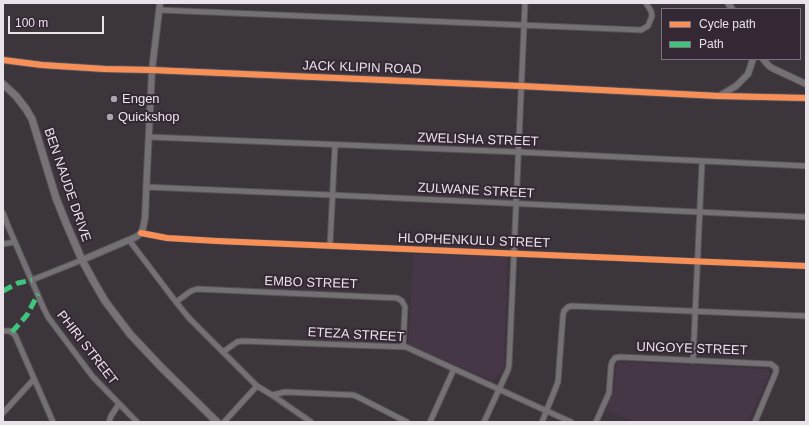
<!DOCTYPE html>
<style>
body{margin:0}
#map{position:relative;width:809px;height:425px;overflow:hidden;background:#3c353c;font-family:Helvetica,sans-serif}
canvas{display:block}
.frame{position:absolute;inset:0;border:4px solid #eae2ea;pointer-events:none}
.legend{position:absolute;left:661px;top:8px;width:140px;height:52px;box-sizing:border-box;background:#342835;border:1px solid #7d727d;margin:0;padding:5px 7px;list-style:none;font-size:12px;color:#eae2ea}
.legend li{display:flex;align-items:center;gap:8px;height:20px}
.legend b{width:20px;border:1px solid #7d727d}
.scale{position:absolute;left:8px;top:16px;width:96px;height:18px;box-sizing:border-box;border:2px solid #eae2ea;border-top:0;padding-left:5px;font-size:12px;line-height:14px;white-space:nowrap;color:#eae2ea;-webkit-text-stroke:3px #342835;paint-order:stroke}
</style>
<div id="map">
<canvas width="809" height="425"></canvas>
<div class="frame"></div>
<ul class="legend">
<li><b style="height:5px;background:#f78f57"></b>Cycle path</li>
<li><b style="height:5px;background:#40c37c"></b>Path</li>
</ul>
<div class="scale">100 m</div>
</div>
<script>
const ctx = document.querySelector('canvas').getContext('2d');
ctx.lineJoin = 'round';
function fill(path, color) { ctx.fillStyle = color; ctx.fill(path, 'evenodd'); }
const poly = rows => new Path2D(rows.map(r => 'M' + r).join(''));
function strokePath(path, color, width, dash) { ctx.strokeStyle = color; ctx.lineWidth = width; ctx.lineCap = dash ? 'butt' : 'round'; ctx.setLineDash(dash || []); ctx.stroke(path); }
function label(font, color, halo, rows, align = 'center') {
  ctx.font = font + ' Helvetica,sans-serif'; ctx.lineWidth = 4; ctx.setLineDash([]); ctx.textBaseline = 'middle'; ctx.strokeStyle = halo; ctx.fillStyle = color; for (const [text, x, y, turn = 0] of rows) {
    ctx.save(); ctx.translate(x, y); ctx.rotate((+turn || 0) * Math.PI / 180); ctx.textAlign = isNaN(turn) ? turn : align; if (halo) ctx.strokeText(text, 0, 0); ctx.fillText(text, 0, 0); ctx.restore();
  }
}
fill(poly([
 [414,254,507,257,504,368,493,381,408,344],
 [618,362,767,369,770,373,748,422,635,422,606,411,614,390,616,365]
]), '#463747');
const minor = poly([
 [159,10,641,30,648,26,652,16,651,11,646,3],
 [149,137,518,152,806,166],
 [146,187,332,195,806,217],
 [3,213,8,226,44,309,48,317,93,377,137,422],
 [141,233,167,238,217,241,806,266],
 [129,240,176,302,189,318,257,386,272,395,311,422],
 [3,244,15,242],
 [330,246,335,145],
 [32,280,82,260],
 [176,302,191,291,197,289,397,298,402,301,405,307,403,347],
 [3,331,10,331,15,335,53,422],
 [223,352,237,342,242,341,406,347,571,422],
 [693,361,702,162],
 [272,395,285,392,353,395,358,397,407,422],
 [3,413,34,379],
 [109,422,111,416,119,404],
 [224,422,257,386],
 [430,422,454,369],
 [484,422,508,370,509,366,525,3],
 [542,422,558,382,563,315,564,311,568,307,572,306,806,316],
 [596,422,609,393,611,366,612,362,615,358,620,357,771,364,776,368,776,372,755,422]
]);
const tertiary = poly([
 [728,3,732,9],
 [763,59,769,66,774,69,806,84],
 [3,60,42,65,105,69,152,70,521,86,719,96,806,98],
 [721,95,736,86,748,74,753,59],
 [82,260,136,237,141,233,143,228,145,218,147,172,152,70,160,3]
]);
const secondary = poly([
 [3,84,16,96,26,109,32,119,56,198,66,223,82,260,94,282,105,301,130,334,161,367,217,422]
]);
strokePath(minor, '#575257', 7);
strokePath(tertiary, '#575257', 8);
strokePath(secondary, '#575257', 9);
strokePath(minor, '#757073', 5);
strokePath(tertiary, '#757073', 6);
strokePath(secondary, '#787177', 7);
strokePath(poly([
 [3,291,18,283,32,280],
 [12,332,27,315,38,294]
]), '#40c37c', 5, [10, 5]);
strokePath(poly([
 [3,60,42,65,105,69,152,70,521,86,719,96,806,98],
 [141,233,167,238,217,241,806,266]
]), '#f78f57', 6);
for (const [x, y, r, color] of [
 [114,99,4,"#ada5ad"],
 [110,117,4,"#ada5ad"]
]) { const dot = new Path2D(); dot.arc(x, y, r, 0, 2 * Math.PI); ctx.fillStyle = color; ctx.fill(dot); strokePath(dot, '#342835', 1.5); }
label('13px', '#eae2ea', '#342835', [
 ["JACK KLIPIN ROAD",362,68,2],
 ["ZWELISHA STREET",478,140,2],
 ["BEN NAUDE DRIVE",67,185,71],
 ["ZULWANE STREET",476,191,3],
 ["HLOPHENKULU STREET",474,241,2],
 ["EMBO STREET",311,283,2],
 ["ETEZA STREET",356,335,3],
 ["PHIRI STREET",87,348,52],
 ["UNGOYE STREET",692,349,2]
]);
label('13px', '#eae2ea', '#342835', [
 ["Engen",122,99],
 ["Quickshop",118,117]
], 'left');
</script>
